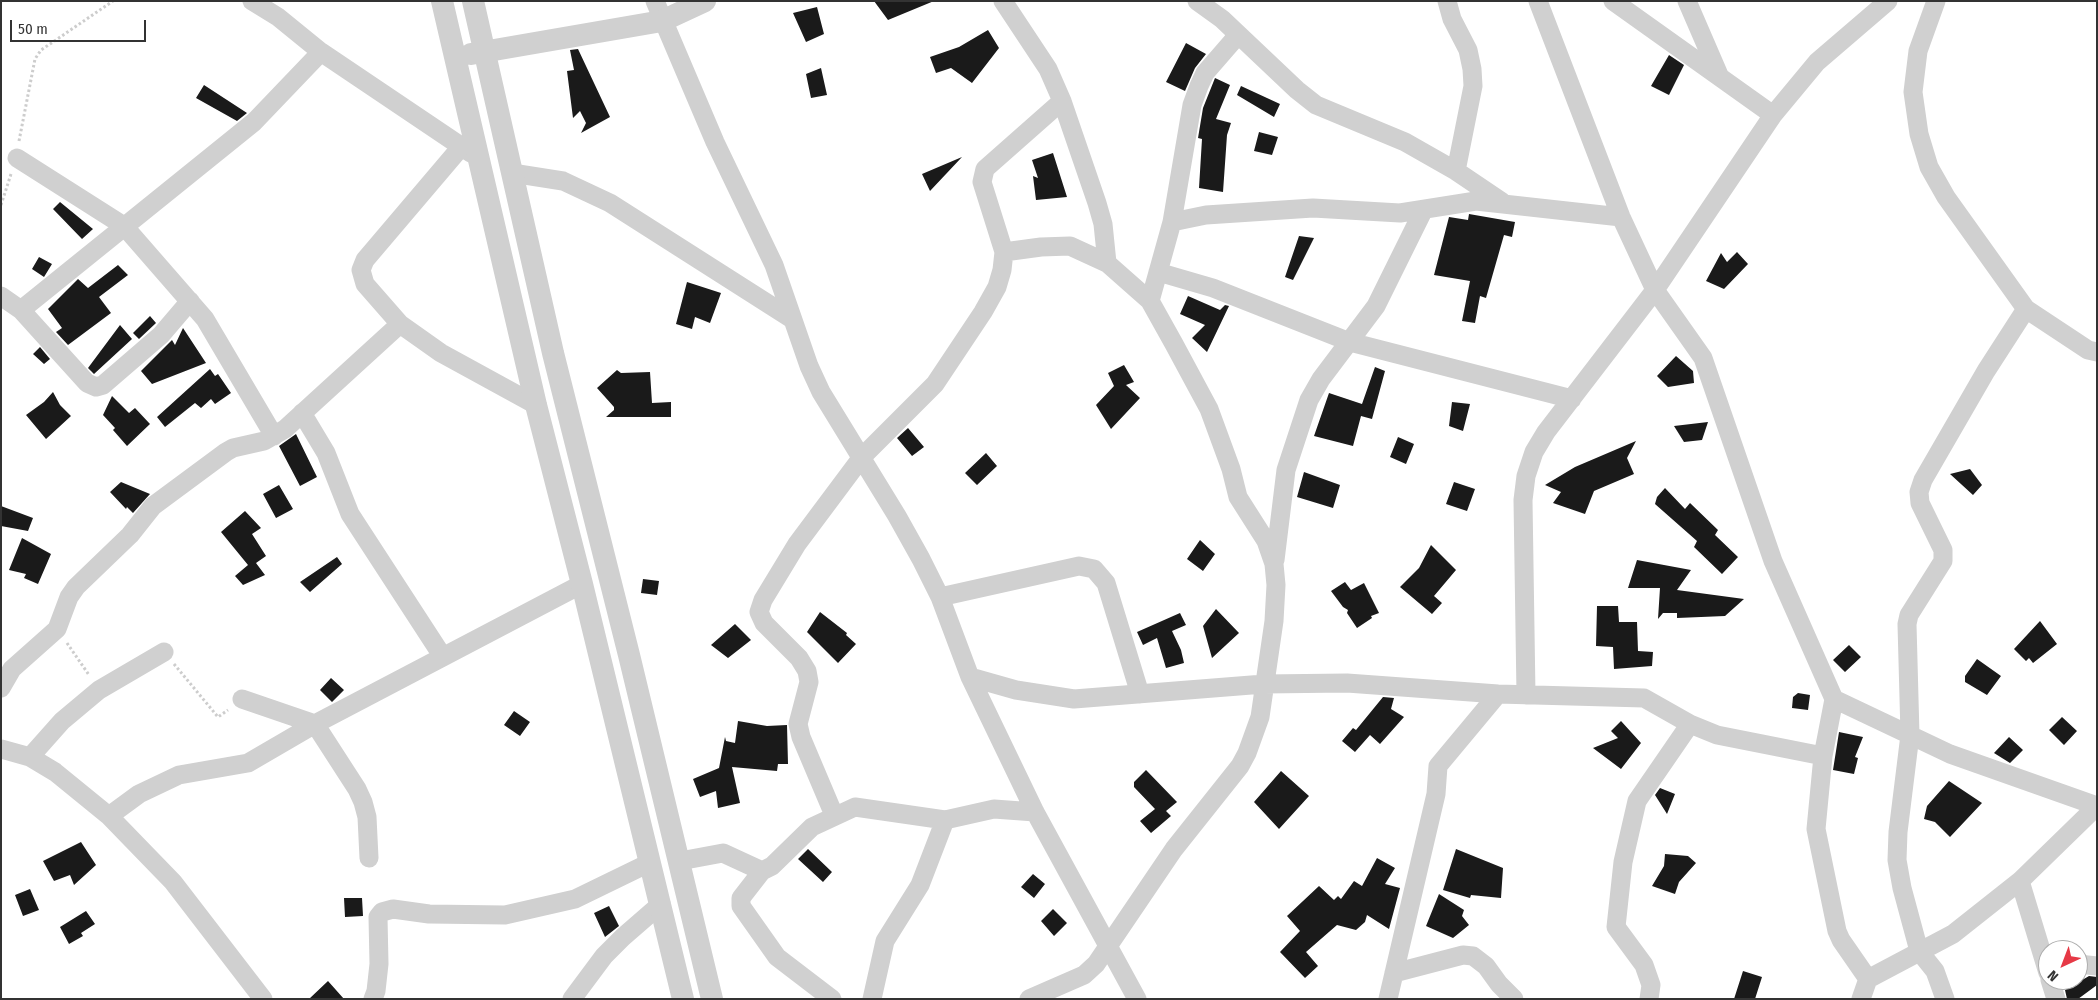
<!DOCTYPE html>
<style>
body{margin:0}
#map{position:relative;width:2098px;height:1000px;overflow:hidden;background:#fff;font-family:"Fira Sans Condensed",sans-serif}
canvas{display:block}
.frame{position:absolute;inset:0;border:2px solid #333;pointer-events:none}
.north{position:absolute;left:2038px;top:940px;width:50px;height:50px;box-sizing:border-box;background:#fff;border:1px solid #adadad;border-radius:50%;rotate:223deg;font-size:14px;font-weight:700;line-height:20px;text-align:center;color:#333}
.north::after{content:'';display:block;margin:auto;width:18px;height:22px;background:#e63946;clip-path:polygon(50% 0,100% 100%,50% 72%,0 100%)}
.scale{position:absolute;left:10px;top:20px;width:136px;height:22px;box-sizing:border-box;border:2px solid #333;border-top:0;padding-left:6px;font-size:15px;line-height:18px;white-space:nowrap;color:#333;-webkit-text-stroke:4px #fff;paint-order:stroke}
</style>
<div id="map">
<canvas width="2098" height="1000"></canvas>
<div class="frame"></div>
<div class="north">N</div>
<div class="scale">50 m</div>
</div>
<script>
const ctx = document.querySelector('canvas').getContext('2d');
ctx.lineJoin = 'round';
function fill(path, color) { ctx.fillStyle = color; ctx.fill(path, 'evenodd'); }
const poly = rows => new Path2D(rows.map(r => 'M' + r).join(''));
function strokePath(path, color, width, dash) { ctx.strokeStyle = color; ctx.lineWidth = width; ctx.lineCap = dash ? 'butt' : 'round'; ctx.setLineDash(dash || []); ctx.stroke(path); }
fill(poly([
 [874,1,934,1,888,20],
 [817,7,824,34,806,42,793,13],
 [988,30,999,48,972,83,951,68,936,73,930,57,959,47],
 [1186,43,1206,54,1195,68,1185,91,1166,82],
 [578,49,610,117,581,133,586,123,580,111,573,118,567,71,574,70,570,50],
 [1669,55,1684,65,1669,95,1651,86],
 [821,68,827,95,811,98,806,74],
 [1215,78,1230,85,1216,119,1231,123,1227,135,1223,192,1199,188,1202,139,1198,138,1203,108],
 [204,85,247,113,237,121,196,98],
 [1241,86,1280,104,1274,117,1237,95],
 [1259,132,1278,137,1272,155,1254,151],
 [1053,153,1067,197,1036,200,1033,176,1038,178,1032,160],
 [962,157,930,191,922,174],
 [60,202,93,229,82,239,53,209],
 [1469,214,1515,222,1512,237,1504,235,1486,298,1480,296,1475,323,1462,321,1470,281,1434,275,1449,217,1468,220],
 [1299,236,1314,238,1293,280,1285,277],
 [1737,252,1748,264,1724,289,1706,281,1721,253,1727,262],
 [39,257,52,264,44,277,32,269],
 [118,265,128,275,99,297,111,313,68,345,56,332,62,328,48,309,78,279,88,288],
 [687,282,721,293,710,323,695,317,692,329,676,324],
 [1188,296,1220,310,1225,305,1229,306,1207,352,1192,338,1205,325,1180,314],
 [150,316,156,323,139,339,133,333],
 [120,325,132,339,94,374,88,368],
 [183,328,206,363,152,384,141,371,172,340,175,345],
 [40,347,50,359,44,364,33,354],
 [1676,356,1693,371,1694,383,1668,387,1657,376],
 [1124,365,1134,382,1126,385,1140,398,1111,429,1096,405,1114,386,1108,373],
 [1375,367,1385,371,1372,419,1361,416,1353,446,1314,436,1329,393,1362,404],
 [210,369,215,376,218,374,231,393,215,404,211,399,201,408,195,403,165,427,157,417],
 [617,370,621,373,650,372,652,403,671,402,671,417,606,417,614,410,614,407,597,388],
 [53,392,60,405,71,416,46,439,26,415,44,402],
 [112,396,129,413,135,408,150,424,127,446,113,430,115,428,103,415],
 [1452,402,1470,404,1463,431,1449,426],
 [1708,422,1702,440,1684,442,1674,426],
 [908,428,924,447,912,456,897,438],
 [296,434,317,477,300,486,279,446],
 [1398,437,1414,444,1406,464,1390,457],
 [1636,441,1627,458,1634,474,1594,491,1585,514,1553,503,1561,492,1545,485,1575,467],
 [986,453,997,466,977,485,965,473],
 [1970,469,1982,485,1973,495,1950,474],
 [1304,472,1340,485,1333,508,1297,497],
 [121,482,150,494,133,513,127,507,126,509,110,492],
 [1454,482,1475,489,1467,511,1446,504],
 [279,485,293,509,276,518,263,494],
 [1665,488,1685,509,1690,503,1718,530,1715,535,1738,557,1722,574,1694,547,1697,541,1655,504,1657,497],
 [1,506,33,518,28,531,1,526],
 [245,511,261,528,252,534,266,556,256,563,265,575,243,585,235,576,248,565,221,532],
 [22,538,51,554,38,584,24,578,26,574,9,570],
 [1200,540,1215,554,1203,571,1187,559],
 [1431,545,1456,570,1434,596,1442,603,1432,614,1400,587,1419,568],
 [337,557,342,564,310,592,300,582],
 [1637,560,1691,570,1677,590,1744,599,1725,616,1677,618,1677,613,1663,613,1658,619,1660,588,1628,588],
 [643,579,659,581,657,595,641,593],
 [1345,582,1351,590,1364,583,1379,613,1371,616,1372,618,1357,628,1347,613,1348,610,1343,607,1331,591],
 [1597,606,1618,606,1619,622,1637,622,1638,651,1653,652,1652,666,1614,669,1613,647,1596,646],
 [1216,609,1239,633,1212,658,1203,626],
 [820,612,847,633,846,635,856,644,838,663,807,632],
 [1180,613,1186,625,1172,631,1181,650,1184,663,1166,668,1157,638,1143,645,1137,632],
 [2040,621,2057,644,2033,663,2029,658,2026,661,2014,649],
 [735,624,751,640,728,658,711,645],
 [1849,645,1861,657,1845,672,1833,660],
 [1977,659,2001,676,1987,695,1965,682,1965,676],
 [331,678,344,690,332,702,320,690],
 [1798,693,1810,695,1808,710,1792,708,1793,697],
 [1383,697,1394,698,1391,709,1404,717,1380,744,1370,735,1355,752,1342,741,1353,728,1356,730],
 [514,711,530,722,520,736,504,725],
 [2062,717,2077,731,2064,745,2049,730],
 [738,721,767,726,787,725,788,764,778,764,777,771,732,767,740,803,718,808,716,791,700,797,693,779,719,768,725,737,726,741,735,743],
 [1621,721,1641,743,1621,769,1593,748,1618,738,1611,731],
 [1839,732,1863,737,1855,757,1858,758,1854,774,1833,770],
 [2009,737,2023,750,2010,763,1994,753],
 [1146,770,1177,802,1166,811,1171,816,1151,833,1140,821,1155,809,1134,787,1134,782],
 [1281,771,1309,796,1279,829,1254,802],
 [1949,781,1982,803,1950,837,1935,822,1924,819,1927,806],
 [1660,788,1675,794,1667,814,1655,795],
 [81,842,96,865,74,885,70,875,54,881,43,861],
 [808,849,832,872,823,882,798,859],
 [1456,849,1503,868,1501,898,1471,895,1470,898,1443,890],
 [1665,854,1688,856,1696,863,1679,882,1675,894,1652,886,1664,866],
 [1377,858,1395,868,1385,884,1400,888,1389,929,1367,915,1365,922,1356,930,1337,925,1306,952,1318,966,1305,978,1280,952,1300,931,1287,916,1319,886,1334,900,1338,896,1341,899,1354,881,1362,886],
 [1033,874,1045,884,1034,898,1021,887],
 [30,889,39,910,23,916,15,895],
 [1439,894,1464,910,1462,916,1469,925,1453,938,1426,926],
 [344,898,362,898,363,916,345,917],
 [609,906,619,926,605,937,594,913],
 [1053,909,1067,923,1054,936,1041,921],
 [86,911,95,924,81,933,83,936,69,944,60,927],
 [1743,971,1762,977,1755,999,1734,999],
 [2089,976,2097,977,2097,985,2078,999,2067,999,2065,990],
 [328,981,344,999,309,999]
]), '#1a1a1a');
strokePath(poly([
 [19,141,35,59,41,50,50,44,113,1],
 [1,205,11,174],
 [67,643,89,675],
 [174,664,218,717,228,710]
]), '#cdcdcd', 3, [2.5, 2.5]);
strokePath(poly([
 [252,1,278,17,321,52,471,153],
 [655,1,715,142,774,265,809,366,821,392,897,516,921,559,940,597,970,677,1035,812,1137,999],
 [1003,1,1048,69,1062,101,1097,203,1103,224,1107,263,1150,301,1174,344,1209,409,1231,469,1238,497,1266,541,1274,564,1276,585,1274,621,1260,717,1247,753,1240,766,1174,849,1096,964,1084,975,1029,999],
 [1197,1,1222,19,1297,90,1316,105,1405,142,1456,171,1502,202],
 [1447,1,1452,19,1468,50,1472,69,1473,86,1456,171],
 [1538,1,1621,217,1655,290,1703,358,1773,561,1834,699,1950,754,2097,806],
 [1613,1,1773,115,1817,62,1888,1],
 [1687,1,1719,75],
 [1936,1,1918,51,1913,92,1919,134,1929,167,1946,197,2026,309,2088,350,2097,352],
 [461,147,365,260,361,270,365,284,400,324,441,353,536,405],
 [17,158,124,226,205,319,274,436],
 [512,173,563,181,610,203,792,319],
 [1172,222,1192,105,1199,86,1205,73,1238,35],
 [1004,252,1041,247,1070,246,1107,263],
 [1158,272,1213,288,1350,342,1572,399],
 [1,296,21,310,87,383,96,387,103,385,161,335,190,301],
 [1150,301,1172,222,1206,215,1313,208,1400,213,1476,201,1621,217],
 [21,310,254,122,321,52],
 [302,413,326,453,350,514,443,657],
 [1275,560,1286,470,1309,400,1321,379,1376,306,1424,209],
 [940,597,1079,566,1094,569,1106,583,1140,694],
 [970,677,1016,690,1074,699,1264,684,1347,683,1498,694,1644,698,1690,724,1717,735,1823,756],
 [1,688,12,669,57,629,69,597,76,587,130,535,153,506,226,452,233,448,264,441,285,429,400,324],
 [1526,695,1523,500,1526,476,1534,452,1546,432,1655,290,1773,115],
 [242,699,315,724,357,789,363,802,367,817,369,858],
 [1834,699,1823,756,1816,829,1837,931,1841,940,1868,979],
 [1,749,30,757,55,772,109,816,173,882,263,999],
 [30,757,62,721,99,690,164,652],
 [834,815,801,737,798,724,809,682,807,671,799,658,764,623,759,612,763,600,797,544,862,457,935,384,983,312,997,287,1002,270,1004,252,982,182,985,169,1062,101],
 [109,816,139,794,179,775,248,763,315,724,582,584],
 [680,861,723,853,762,871,772,866,812,827,855,807,945,820,994,809,1035,812],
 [762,871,741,898,741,906,777,957,832,999],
 [2020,881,2048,973],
 [2078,964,2097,966],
 [1394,973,1463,955,1473,956,1486,966,1499,984,1514,999],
 [2050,980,2056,999],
 [373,999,376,991,379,964,378,917,382,912,393,909,429,914,505,915,575,899,649,863],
 [572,999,604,956,623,937,661,904],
 [872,999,885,941,920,885,945,820],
 [1388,999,1436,794,1438,766,1498,694],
 [1649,999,1651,985,1644,965,1616,927,1623,862,1637,801,1690,724],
 [1861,999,1868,979,1953,934,2020,881,2097,806],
 [1945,999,1935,971,1919,951,1902,888,1897,860,1898,832,1910,735,1907,624,1909,615,1943,561,1943,550,1920,503,1919,492,1923,480,1986,371,2026,309]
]), '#d0d0d0', 19);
strokePath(poly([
 [442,1,536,405,582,584,683,999],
 [473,1,553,353,629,655,712,999],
 [471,54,662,21,705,1]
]), '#d0d0d0', 22);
</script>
